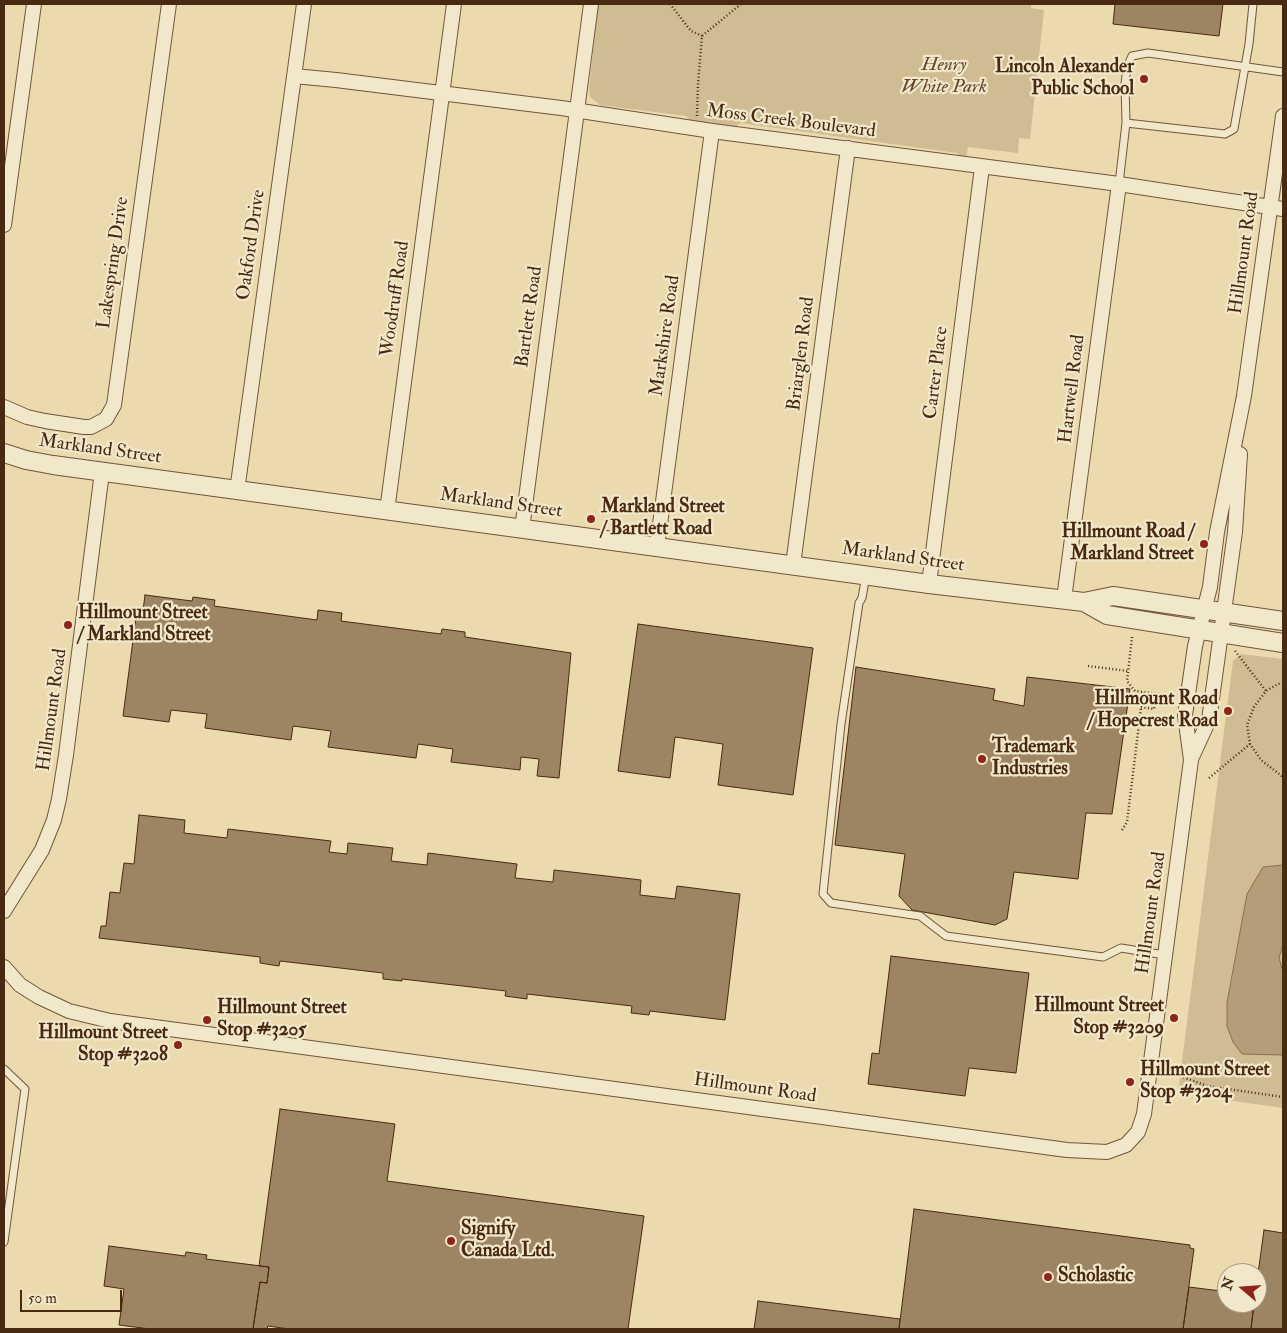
<!DOCTYPE html>
<style>
body{margin:0}
#map{position:relative;width:1287px;height:1333px;overflow:hidden;background:#eadaad;font-family:"IM FELL Double Pica",serif}
canvas{display:block}
.frame{position:absolute;inset:0;border:5px solid #4a2913;pointer-events:none}
.north{position:absolute;left:1217px;top:1263px;width:50px;height:50px;box-sizing:border-box;background:#f1e7ca;border:1px solid #ae9b81;border-radius:50%;rotate:288deg;font-size:14px;font-weight:700;line-height:20px;text-align:center;color:#4a2913}
.north::after{content:'';display:block;margin:auto;width:18px;height:22px;background:#8f2418;clip-path:polygon(50% 0,100% 100%,50% 72%,0 100%)}
.scale{position:absolute;left:20px;top:1290px;width:102px;height:22px;box-sizing:border-box;border:2px solid #4a2913;border-top:0;padding-left:6px;font-size:15px;line-height:18px;white-space:nowrap;color:#4a2913;-webkit-text-stroke:4px #f1e7ca;paint-order:stroke}
</style>
<div id="map">
<canvas width="1287" height="1333"></canvas>
<div class="frame"></div>
<div class="north">N</div>
<div class="scale">50 m</div>
</div>
<script>
const ctx = document.querySelector('canvas').getContext('2d');
ctx.lineJoin = 'round';
function fill(path, color) { ctx.fillStyle = color; ctx.fill(path, 'evenodd'); }
const poly = rows => new Path2D(rows.map(r => 'M' + r).join(''));
function strokePath(path, color, width, dash) { ctx.strokeStyle = color; ctx.lineWidth = width; ctx.lineCap = dash ? 'butt' : 'round'; ctx.setLineDash(dash || []); ctx.stroke(path); }
function label(font, color, halo, rows, align = 'center') {
  ctx.font = font + ' "IM FELL Double Pica",serif'; ctx.lineWidth = 4.5; ctx.setLineDash([]); ctx.textBaseline = 'middle'; ctx.strokeStyle = halo; ctx.fillStyle = color; for (const [text, x, y, turn = 0] of rows) {
    ctx.save(); ctx.translate(x, y); ctx.rotate((+turn || 0) * Math.PI / 180); ctx.textAlign = isNaN(turn) ? turn : align; if (halo) ctx.strokeText(text, 0, 0); ctx.fillText(text, 0, 0); ctx.restore();
  }
}
fill(poly([
 [598,4,1031,4,1031,8,1044,10,1030,139,1019,138,1018,153,968,147,966,159,963,159,957,153,740,123,734,128,692,122,686,116,600,105,590,97,589,89],
 [1241,654,1283,659,1283,1108,1178,1093,1233,661]
]), '#cfbc93');
const water = poly([
 [1283,865,1283,944,1279,958,1283,972,1283,1055,1242,1054,1233,1042,1227,1026,1227,1003,1247,894,1263,867,1283,865]
]);
fill(water, '#b49e79');
strokePath(water, '#8a6f50', 1);
const building = poly([
 [1115,4,1223,4,1219,36,1113,24,1115,4],
 [145,595,192,601,193,597,215,600,214,606,317,620,318,610,342,613,341,621,441,634,442,629,465,632,465,637,571,653,559,778,537,776,539,759,521,757,520,770,451,762,453,749,418,744,416,758,328,747,331,731,293,726,291,740,205,728,207,714,171,710,169,722,123,716,137,610,143,611,145,595],
 [638,624,813,648,793,795,718,785,723,744,675,737,670,778,618,771,638,624],
 [856,667,995,689,993,700,1024,706,1027,677,1130,689,1112,814,1086,813,1078,879,1014,872,1007,919,995,925,912,910,899,896,905,854,835,845,856,667],
 [139,815,185,820,184,833,227,838,228,829,331,841,329,852,347,854,348,843,393,848,391,861,427,865,428,853,517,864,515,878,553,882,554,870,641,880,640,895,675,899,677,886,740,894,725,1020,650,1011,649,1015,631,1013,632,1006,527,994,527,999,505,996,506,991,402,979,402,981,383,979,383,973,280,961,279,966,260,963,260,957,99,938,101,926,106,926,110,892,120,893,124,863,134,864,139,815],
 [891,956,1029,973,1016,1073,969,1068,965,1096,868,1084,872,1053,879,1054,891,956],
 [280,1109,395,1124,387,1181,644,1216,628,1329,289,1329,268,1326,267,1329,253,1329,260,1282,267,1283,269,1267,259,1266,280,1109],
 [914,1209,1190,1245,1190,1248,1194,1249,1183,1329,899,1329,914,1209],
 [1264,1230,1283,1233,1283,1329,1251,1329,1254,1303,1257,1303,1257,1281,1264,1230],
 [109,1246,185,1256,186,1252,207,1255,206,1259,269,1267,267,1283,260,1282,253,1329,150,1329,119,1325,124,1289,104,1286,109,1246],
 [1222,1283,1227,1284,1227,1303,1254,1303,1251,1329,1183,1329,1189,1287,1221,1291,1222,1283],
 [758,1301,900,1319,899,1329,754,1329,758,1301]
]);
fill(building, '#9d8563');
strokePath(building, '#4a2913', 1);
const service = poly([
 [1126,123,1225,134,1234,129,1249,44,1253,4],
 [1119,184,1126,123,1125,84,1127,67,1132,56,1148,53,1283,72],
 [866,575,862,598,859,603,841,724,823,894,831,903,920,916,946,936,1103,957,1121,948,1165,955],
 [4,1069,25,1089,4,1242]
]);
const minor = poly([
 [294,76,336,80,561,108,712,131,1119,184,1283,209],
 [4,225,34,4],
 [4,407,27,417,45,421,84,427,91,427,106,419,114,405,169,4],
 [237,491,304,4],
 [387,511,454,4],
 [522,529,591,4],
 [657,547,712,131],
 [793,565,848,148],
 [929,584,982,167],
 [1064,599,1119,184],
 [1191,759,1209,720,1235,532,1240,454],
 [4,911,42,850,54,820,59,799,66,755,102,472],
 [4,967,20,985,39,997,69,1011,110,1021,1067,1150,1107,1152,1126,1145,1138,1132,1144,1114,1191,760,1185,715,1195,646,1210,587,1217,532,1244,396,1283,116]
]);
const tertiary = poly([
 [4,453,26,460,53,465,929,584,1084,602,1113,596,1283,621],
 [1084,602,1107,615,1283,643]
]);
strokePath(service, '#72553a', 9);
strokePath(minor, '#72553a', 16);
strokePath(tertiary, '#72553a', 20);
strokePath(poly([
 [670,4,691,31,702,36],
 [697,116,698,84,702,36,741,4],
 [1132,637,1127,681,1135,691,1175,696],
 [1235,651,1266,691],
 [1088,666,1128,671],
 [1283,683,1278,684,1266,691,1254,707,1247,725,1250,744,1261,760,1283,777],
 [1141,707,1154,709,1157,694],
 [1209,778,1250,744],
 [1122,830,1127,822,1143,692],
 [1167,1071,1207,1086,1283,1097]
]), '#4a2913', 2.5, [1, 2.5]);
strokePath(service, '#f1e7ca', 7);
strokePath(minor, '#f1e7ca', 14);
strokePath(tertiary, '#f1e7ca', 18);
for (const [x, y, r, color] of [
 [1144,79,5,"#8f2418"],
 [591,519,5,"#8f2418"],
 [1204,544,5,"#8f2418"],
 [68,625,5,"#8f2418"],
 [1228,711,5,"#8f2418"],
 [982,759,5,"#8f2418"],
 [1174,1018,5,"#8f2418"],
 [207,1020,5,"#8f2418"],
 [178,1045,5,"#8f2418"],
 [1130,1082,5,"#8f2418"],
 [451,1241,5,"#8f2418"],
 [1048,1277,5,"#8f2418"]
]) { const dot = new Path2D(); dot.arc(x, y, r, 0, 2 * Math.PI); ctx.fillStyle = color; ctx.fill(dot); strokePath(dot, '#f1e7ca', 2); }
label('italic 19px', '#65462d', '#f1e7ca', [
 ["Henry",944,66],
 ["White Park",944,88]
]);
label('bold 19px', '#4a2913', '#f1e7ca', [
 ["Lincoln Alexander",1134,68,"right"],
 ["Public School",1134,90,"right"],
 ["Markland Street",601,508],
 ["/ Bartlett Road",601,530],
 ["Hillmount Road /",1194,533,"right"],
 ["Markland Street",1194,555,"right"],
 ["Hillmount Street",78,614],
 ["/ Markland Street",78,636],
 ["Hillmount Road",1218,700,"right"],
 ["/ Hopecrest Road",1218,722,"right"],
 ["Trademark",992,748],
 ["Industries",992,770],
 ["Hillmount Street",1164,1007,"right"],
 ["Stop #3209",1164,1029,"right"],
 ["Hillmount Street",217,1009],
 ["Stop #3205",217,1031],
 ["Hillmount Street",168,1034,"right"],
 ["Stop #3208",168,1056,"right"],
 ["Hillmount Street",1140,1071],
 ["Stop #3204",1140,1093],
 ["Signify",461,1230],
 ["Canada Ltd.",461,1252],
 ["Scholastic",1058,1277]
], 'left');
label('19px', '#4a2913', '#f1e7ca', [
 ["Moss Creek Boulevard",791,122,7],
 ["Oakford Drive",252,245,-82],
 ["Hillmount Road",1245,253,-82],
 ["Lakespring Drive",114,263,-82],
 ["Woodruff Road",396,299,-82],
 ["Bartlett Road",530,317,-82],
 ["Markshire Road",666,336,-82],
 ["Briarglen Road",802,354,-83],
 ["Carter Place",937,373,-83],
 ["Hartwell Road",1073,389,-83],
 ["Markland Street",100,450,8],
 ["Markland Street",501,504,8],
 ["Markland Street",903,558,8],
 ["Hillmount Road",53,710,-82],
 ["Hillmount Road",1152,913,-82],
 ["Hillmount Road",755,1089,8]
]);
</script>
